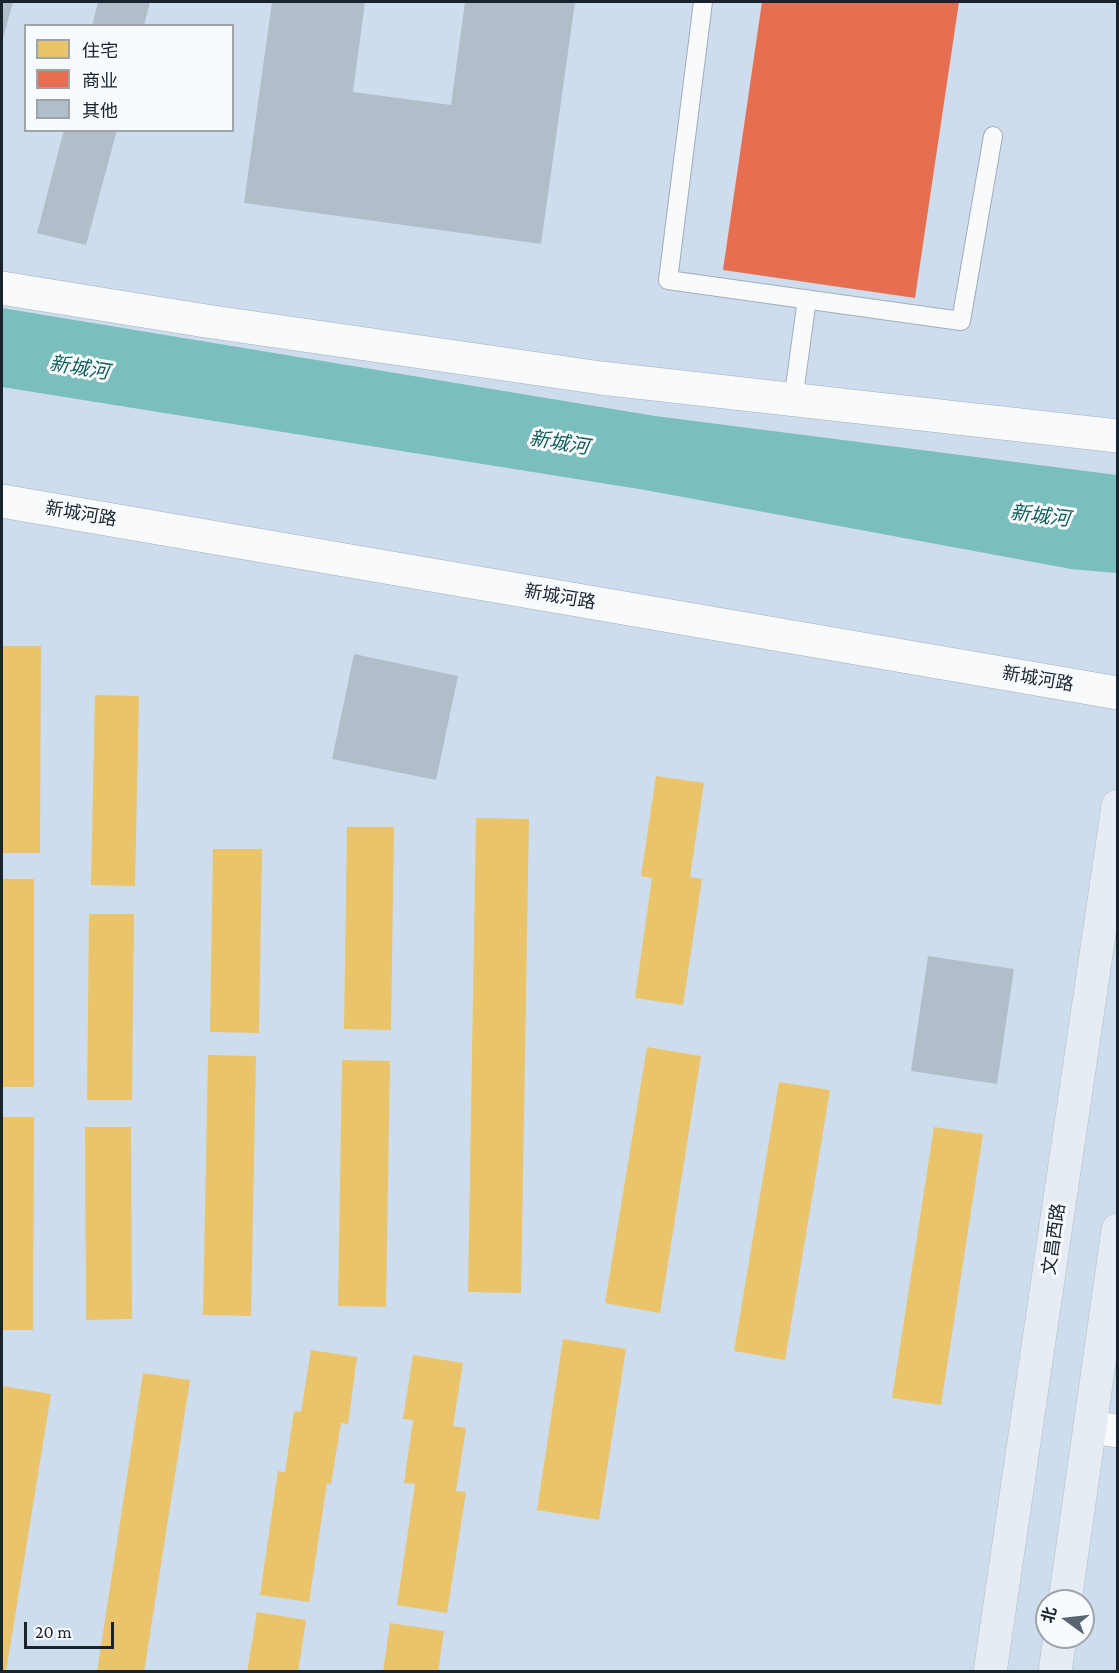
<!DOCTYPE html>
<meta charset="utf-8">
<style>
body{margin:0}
#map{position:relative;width:1119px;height:1673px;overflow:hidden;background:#cedded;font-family:"Crimson Pro","Noto Sans SC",serif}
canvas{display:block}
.frame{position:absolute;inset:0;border:3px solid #18232d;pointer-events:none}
.legend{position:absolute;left:24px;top:24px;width:210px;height:108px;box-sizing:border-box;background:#f8fbfe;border:2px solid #9ea5aa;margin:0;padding:8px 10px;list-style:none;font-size:18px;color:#18232d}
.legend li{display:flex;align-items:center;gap:12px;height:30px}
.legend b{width:30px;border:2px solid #9ea5aa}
.north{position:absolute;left:1035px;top:1589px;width:60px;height:60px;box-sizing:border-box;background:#f8fbfe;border:2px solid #9ea5aa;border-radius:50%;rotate:285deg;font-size:16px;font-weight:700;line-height:24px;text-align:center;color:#18232d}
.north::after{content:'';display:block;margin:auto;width:21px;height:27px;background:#586470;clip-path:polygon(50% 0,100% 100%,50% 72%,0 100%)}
.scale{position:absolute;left:24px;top:1622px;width:90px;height:27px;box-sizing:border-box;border:3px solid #18232d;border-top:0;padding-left:8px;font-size:18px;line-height:21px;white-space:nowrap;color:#18232d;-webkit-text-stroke:4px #f8fbfe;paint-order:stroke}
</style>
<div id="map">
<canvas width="1119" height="1673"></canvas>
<div class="frame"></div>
<ul class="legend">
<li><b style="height:16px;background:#e9c46a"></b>住宅</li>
<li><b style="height:16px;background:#e76f51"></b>商业</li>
<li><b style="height:16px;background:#b1bdc9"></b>其他</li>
</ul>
<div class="north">北</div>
<div class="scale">20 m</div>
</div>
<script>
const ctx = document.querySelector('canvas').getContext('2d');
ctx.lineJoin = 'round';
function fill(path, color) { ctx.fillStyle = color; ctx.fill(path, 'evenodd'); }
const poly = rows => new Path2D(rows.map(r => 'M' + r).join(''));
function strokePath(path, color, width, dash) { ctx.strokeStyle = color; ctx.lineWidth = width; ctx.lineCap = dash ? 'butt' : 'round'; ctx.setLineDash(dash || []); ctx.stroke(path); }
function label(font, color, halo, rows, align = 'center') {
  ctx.font = font + ' "Crimson Pro","Noto Sans SC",serif'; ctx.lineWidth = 6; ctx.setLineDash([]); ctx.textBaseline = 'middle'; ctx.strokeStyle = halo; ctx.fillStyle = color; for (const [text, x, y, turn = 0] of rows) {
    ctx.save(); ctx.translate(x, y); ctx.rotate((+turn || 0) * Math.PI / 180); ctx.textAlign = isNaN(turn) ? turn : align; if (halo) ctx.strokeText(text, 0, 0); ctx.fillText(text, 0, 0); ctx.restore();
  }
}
fill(poly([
 [2,308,655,416,1117,475,1117,573,1071,569,645,490,2,387]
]), '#7abebd');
fill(poly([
 [2,646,41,646,40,853,2,853],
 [95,695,139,696,135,886,91,885],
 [656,776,704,783,690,877,702,879,683,1005,635,998,652,878,641,876],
 [476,818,529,819,521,1293,468,1292],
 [347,827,394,827,391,1030,344,1029],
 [213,849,262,849,259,1033,210,1032],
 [2,879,34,879,34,1087,2,1087],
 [89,914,134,914,132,1100,87,1100],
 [647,1047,701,1056,660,1313,605,1303],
 [208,1055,256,1056,251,1316,203,1315],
 [342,1060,390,1061,386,1307,338,1306],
 [779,1082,830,1090,785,1360,734,1351],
 [2,1117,34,1117,33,1330,2,1330],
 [85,1127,131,1127,132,1319,86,1320],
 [934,1127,983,1134,941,1405,892,1398],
 [563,1339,626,1349,599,1520,537,1510],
 [311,1350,357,1357,348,1424,341,1423,331,1484,327,1483,309,1602,260,1595,278,1471,285,1472,294,1411,301,1412],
 [413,1355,463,1363,453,1426,466,1428,456,1491,466,1492,447,1613,397,1605,415,1484,404,1483,413,1420,403,1419],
 [143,1373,190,1380,144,1672,97,1672],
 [2,1386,51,1394,6,1672,2,1672],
 [257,1612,306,1620,298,1672,247,1672],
 [390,1623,444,1631,438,1672,383,1672]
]), '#e9c46a');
fill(poly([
 [762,2,959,2,915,298,723,270]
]), '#e76f51');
fill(poly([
 [2,2,13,2,2,42],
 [98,2,150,2,144,26,92,26],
 [272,2,365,2,353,92,451,105,465,2,575,2,541,244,244,203],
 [64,130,117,130,86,245,37,233],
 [354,654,458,676,436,780,332,759],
 [928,956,1014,969,997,1084,911,1071]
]), '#b1bdc9');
const service = poly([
 [703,2,668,280,961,321,993,136],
 [793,401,807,299]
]);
const minor = poly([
 [2,288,206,321,601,378,1118,436],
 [1090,1427,1118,1431]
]);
const tertiary = poly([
 [2,501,1118,693]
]);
const primary = poly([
 [1065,1601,1118,1230],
 [990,1672,1118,806],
 [1055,1672,1060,1637]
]);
strokePath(service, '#a1adb9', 20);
strokePath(minor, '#a1adb9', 34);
strokePath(tertiary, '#a1adb9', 34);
strokePath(primary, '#b3bbc2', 34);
strokePath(service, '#f8fafc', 18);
strokePath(minor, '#f8fafc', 33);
strokePath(tertiary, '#f8fafc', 33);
strokePath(primary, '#e5ecf3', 33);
label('18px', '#18232d', '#f8fbfe', [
 ["新城河路",81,514,10],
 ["新城河路",560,597,10],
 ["新城河路",1038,679,10],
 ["文昌西路",1054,1239,-82]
]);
label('italic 20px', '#125f5a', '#f8fbfe', [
 ["新城河",79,368,9],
 ["新城河",559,443,9],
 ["新城河",1040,516,7]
]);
</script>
